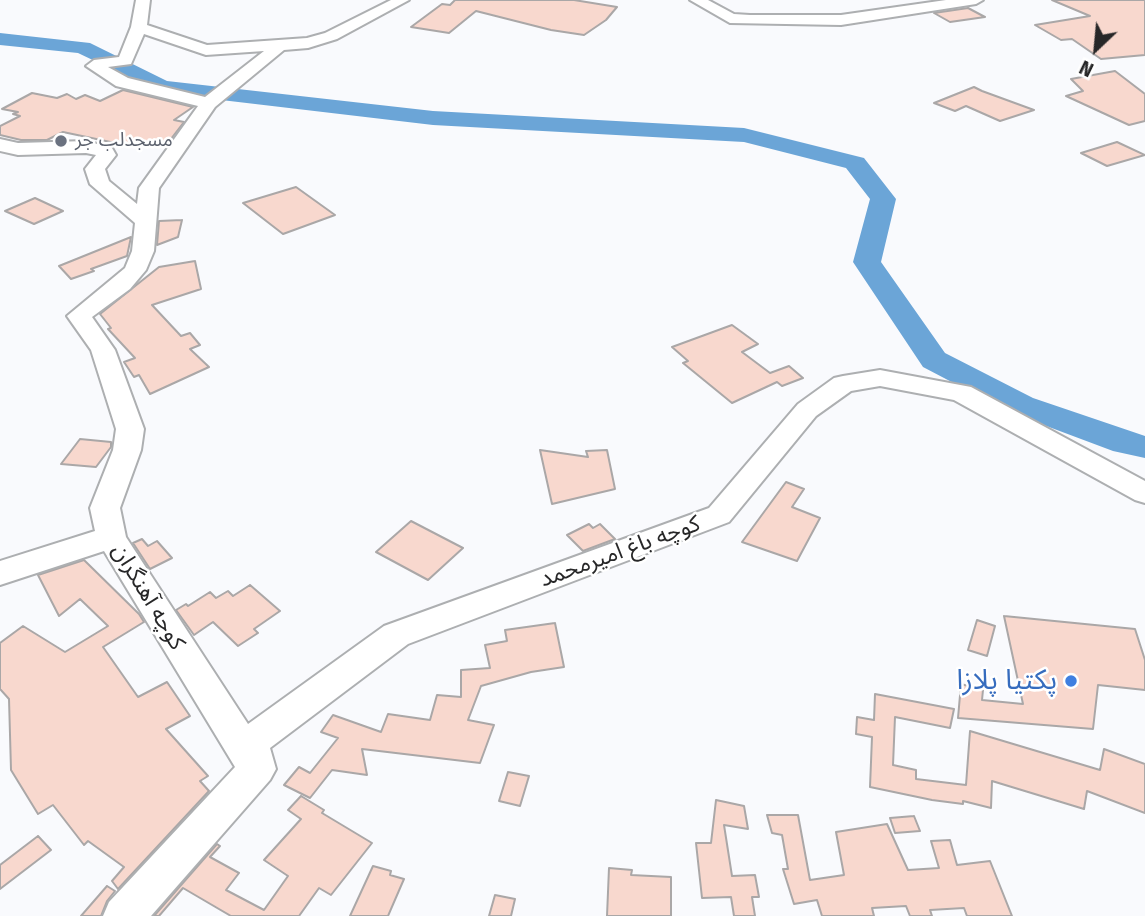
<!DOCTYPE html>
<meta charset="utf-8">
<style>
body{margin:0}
#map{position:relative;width:1145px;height:916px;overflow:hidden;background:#f9fafd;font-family:"Fira Sans",sans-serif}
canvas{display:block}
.north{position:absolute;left:1061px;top:14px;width:70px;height:70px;-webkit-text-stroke:5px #fff;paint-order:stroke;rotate:206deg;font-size:19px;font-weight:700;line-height:28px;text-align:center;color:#272728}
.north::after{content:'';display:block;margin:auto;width:24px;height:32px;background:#272728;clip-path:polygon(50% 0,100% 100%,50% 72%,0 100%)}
</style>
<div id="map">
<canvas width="1145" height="916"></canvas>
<div class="north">N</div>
</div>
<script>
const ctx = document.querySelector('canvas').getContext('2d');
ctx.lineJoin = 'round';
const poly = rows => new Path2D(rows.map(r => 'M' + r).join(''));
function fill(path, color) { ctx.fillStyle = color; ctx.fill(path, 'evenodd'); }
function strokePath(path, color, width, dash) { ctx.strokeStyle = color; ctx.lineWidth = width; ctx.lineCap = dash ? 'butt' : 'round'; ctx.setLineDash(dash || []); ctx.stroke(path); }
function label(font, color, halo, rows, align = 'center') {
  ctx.font = font + ' "Fira Sans","Noto Sans Arabic",sans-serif'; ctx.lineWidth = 5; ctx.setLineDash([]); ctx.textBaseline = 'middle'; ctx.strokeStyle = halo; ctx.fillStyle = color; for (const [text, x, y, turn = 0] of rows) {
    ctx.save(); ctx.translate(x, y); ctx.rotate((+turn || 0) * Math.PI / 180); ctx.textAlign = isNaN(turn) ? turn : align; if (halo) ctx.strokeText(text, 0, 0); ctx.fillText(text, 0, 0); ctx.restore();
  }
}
fill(poly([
 [0,33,90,43,167,81,433,111,744,128,864,158,896,199,881,262,945,353,1033,398,1145,436,1145,458,1113,451,1009,412,923,367,853,262,870,199,846,168,744,142,433,125,162,93,78,53,0,45,0,33]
]), '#6ba5d7');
const building = poly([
 [455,0,574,0,617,7,606,20,584,35,551,30,476,11,449,33,411,27,442,4,450,5,455,0],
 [1052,0,1145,0,1145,55,1101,59,1072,39,1061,40,1035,25,1090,16,1052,0],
 [968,8,985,17,950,22,934,13,968,8],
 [1115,71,1145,94,1145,121,1129,125,1066,96,1083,91,1071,79,1115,71],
 [974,87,982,91,1034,110,1000,121,966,106,955,111,934,103,974,87],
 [123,90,193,107,174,120,184,122,167,144,120,144,63,132,47,140,21,140,0,135,0,126,20,116,13,114,18,112,2,109,32,93,57,98,67,94,76,99,85,95,100,101,123,90],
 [1117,142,1145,155,1107,166,1081,153,1117,142],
 [296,187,335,215,283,234,243,203,296,187],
 [35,198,63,211,34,224,5,211,35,198],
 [182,220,178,237,157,245,159,221,182,220],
 [131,237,127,256,91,269,94,271,71,279,59,266,131,237],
 [195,261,201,289,152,305,181,336,190,333,200,345,190,349,209,367,150,394,139,375,134,377,124,362,135,358,108,329,111,328,100,314,159,267,195,261],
 [732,325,758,344,742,352,770,373,789,366,803,378,782,386,777,382,732,403,683,363,688,361,672,347,732,325],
 [80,439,111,442,111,447,96,467,61,464,80,439],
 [540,450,588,457,586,451,607,450,615,489,552,504,540,450],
 [786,482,804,489,792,507,820,518,797,561,742,542,786,482],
 [411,521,463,548,428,580,376,552,411,521],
 [589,524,593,528,600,524,615,539,583,551,567,535,589,524],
 [142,539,148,546,157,541,172,558,150,569,133,543,142,539],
 [84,560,139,614,144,622,103,647,138,697,167,682,190,716,166,729,208,776,200,781,209,791,118,889,112,881,124,867,88,841,84,845,53,805,38,814,11,770,9,699,0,689,0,643,23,626,65,652,108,626,80,599,59,616,38,575,84,560],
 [250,585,280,611,254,629,258,633,238,646,213,622,194,635,176,610,186,604,188,606,210,592,216,598,228,591,233,596,250,585],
 [1004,616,1135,629,1145,660,1145,690,1098,685,1093,729,958,718,961,684,983,690,982,700,1023,704,1004,616],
 [977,620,995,626,987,656,968,650,977,620],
 [555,623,564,667,531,672,481,686,468,720,494,725,480,763,362,749,367,775,332,770,310,798,284,785,299,767,310,773,338,738,321,732,333,715,381,732,388,714,430,720,437,695,461,697,461,670,490,668,485,645,507,641,505,630,555,623],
 [875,694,954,709,950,728,895,717,893,765,916,770,916,779,966,785,970,731,1100,770,1104,749,1145,764,1145,813,1087,791,1084,809,992,781,991,808,963,801,963,804,932,800,870,787,872,737,856,734,857,717,874,720,875,694],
 [508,772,529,776,520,806,499,801,508,772],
 [301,796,324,810,322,813,372,843,331,895,319,888,299,916,231,916,183,888,159,916,154,916,217,844,220,846,210,857,239,873,226,890,264,910,288,876,264,860,301,819,288,810,301,796],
 [716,800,744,806,748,829,724,825,732,876,755,875,759,897,752,897,755,916,734,916,731,897,702,898,696,843,711,843,716,800],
 [767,815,798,815,810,880,844,875,836,832,887,824,908,870,939,868,931,841,950,840,957,865,990,861,1012,916,967,916,964,908,930,910,932,916,910,916,906,906,872,908,874,916,822,916,817,900,794,904,783,869,788,869,782,835,772,833,767,815],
 [914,816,920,831,895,833,890,818,914,816],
 [38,836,51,850,0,889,0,865,38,836],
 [373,866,391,871,390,875,404,879,388,916,350,916,373,866],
 [609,868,632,870,631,875,671,877,671,916,607,916,609,868],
 [107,886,115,891,107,901,101,916,81,916,107,886],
 [495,895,515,899,511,916,489,916,495,895]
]);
fill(building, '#f8d8ce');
strokePath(building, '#aaa7a7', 2);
const minor = poly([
 [136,0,150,0,147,25,207,45,307,38,325,33,391,0,409,0,337,39,308,48,284,50,215,107,159,188,154,251,146,270,130,289,92,317,115,350,144,429,141,450,120,508,126,537,248,724,384,626,709,508,798,404,834,378,843,376,880,370,971,387,1145,481,1145,503,1135,500,954,400,880,386,851,391,816,416,729,522,408,644,270,748,276,769,270,780,151,916,103,916,109,902,235,767,104,551,0,585,0,561,95,531,90,508,113,450,116,429,91,350,67,316,125,268,132,251,135,223,90,184,85,169,96,155,86,153,18,155,0,151,0,139,18,143,86,141,112,148,116,155,105,169,109,181,137,204,139,188,198,106,116,86,86,66,94,60,119,57,131,27,136,0],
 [144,34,206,55,264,51,205,97,128,78,108,67,131,64,144,34],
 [690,0,708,0,734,14,750,15,841,15,946,0,983,0,976,4,841,25,730,23,690,0]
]);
strokePath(minor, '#adafb1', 4);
fill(minor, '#fff');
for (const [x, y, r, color] of [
 [61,141,7,"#6b7280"],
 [1071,681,7,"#3f7fe0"]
]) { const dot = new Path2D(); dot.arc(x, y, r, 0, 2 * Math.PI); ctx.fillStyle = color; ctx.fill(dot); strokePath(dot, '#fff', 2.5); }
label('19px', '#5b616d', '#fff', [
 ["مسجدلب جر",75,141]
], 'left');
label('23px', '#272728', '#fff', [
 ["کوچه باغ امیرمحمد",620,552,-20],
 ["کوچه آهنگران",148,597,59]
]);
label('28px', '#366cbe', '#fff', [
 ["پکتیا پلازا",1057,681]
], 'right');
</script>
